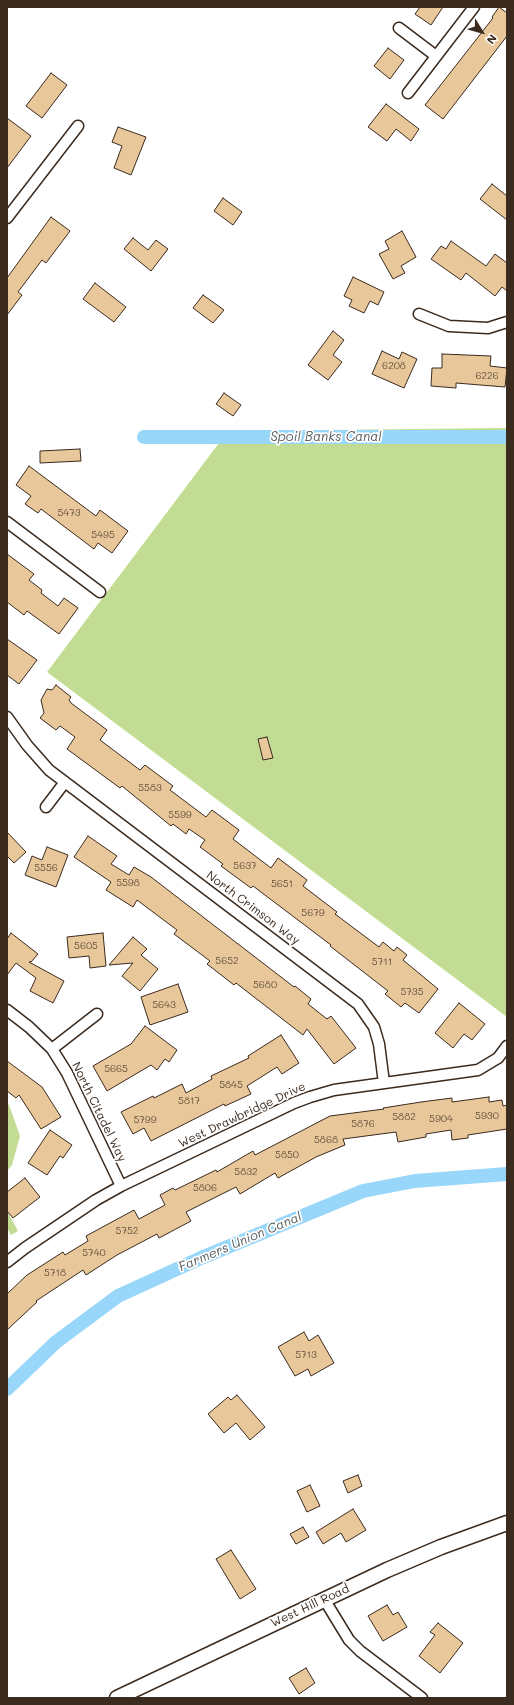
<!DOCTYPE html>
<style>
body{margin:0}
#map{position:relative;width:514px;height:1705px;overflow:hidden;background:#fff;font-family:Mali,sans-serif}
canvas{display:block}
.frame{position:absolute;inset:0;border:8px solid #3b2a1e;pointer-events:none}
.north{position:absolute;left:462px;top:12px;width:40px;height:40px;-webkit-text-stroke:3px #fff;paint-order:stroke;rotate:127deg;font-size:11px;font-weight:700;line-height:16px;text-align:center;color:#3b2a1e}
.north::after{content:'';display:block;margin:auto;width:14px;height:18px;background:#3b2a1e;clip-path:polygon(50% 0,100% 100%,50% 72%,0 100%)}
</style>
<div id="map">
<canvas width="514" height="1705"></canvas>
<div class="frame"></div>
<div class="north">N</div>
</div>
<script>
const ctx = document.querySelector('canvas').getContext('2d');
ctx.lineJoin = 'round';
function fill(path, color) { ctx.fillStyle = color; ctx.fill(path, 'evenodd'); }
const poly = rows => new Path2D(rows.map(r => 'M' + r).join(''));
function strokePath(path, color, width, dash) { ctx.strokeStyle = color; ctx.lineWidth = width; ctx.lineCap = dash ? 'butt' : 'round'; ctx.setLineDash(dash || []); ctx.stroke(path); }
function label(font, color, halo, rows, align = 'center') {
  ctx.font = font + ' Mali,sans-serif'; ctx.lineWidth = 3.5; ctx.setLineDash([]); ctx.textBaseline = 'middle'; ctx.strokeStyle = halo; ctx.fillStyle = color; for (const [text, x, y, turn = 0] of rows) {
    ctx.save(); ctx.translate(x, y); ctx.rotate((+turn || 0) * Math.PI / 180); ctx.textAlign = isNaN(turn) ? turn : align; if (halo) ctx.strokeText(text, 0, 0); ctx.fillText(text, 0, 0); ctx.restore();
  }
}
fill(poly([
 [507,428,507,1017,47,672,228,431],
 [7,1102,9,1105,20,1136,12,1165,7,1171],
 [7,1211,18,1231,11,1235,7,1228]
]), '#c2dd93');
strokePath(poly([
 [144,437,507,437],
 [7,1389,56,1342,118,1296,201,1258,363,1191,415,1181,507,1174]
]), '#98d7f9', 14);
const building = poly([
 [420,7,443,7,431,25,415,14,420,7],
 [499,7,507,13,507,36,443,119,425,105,493,18,492,17,499,7],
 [388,48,404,60,390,79,374,66,388,48],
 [51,73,67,85,42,118,26,106,51,73],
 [386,104,419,129,411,141,396,129,387,141,368,127,386,104],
 [7,118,31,136,7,168,7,118],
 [118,127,146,137,131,175,114,168,122,146,112,142,118,127],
 [492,184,507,196,507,220,480,199,492,184],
 [223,198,242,212,233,225,214,211,223,198],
 [51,217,70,231,46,263,42,260,18,292,22,295,7,315,7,278,51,217],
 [402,231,416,257,401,266,405,273,393,279,379,254,389,249,385,241,402,231],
 [133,238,148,250,156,240,168,249,151,271,124,249,133,238],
 [451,241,486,266,495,254,507,263,507,291,502,287,495,296,466,273,461,280,431,259,441,246,446,249,451,241],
 [353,277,384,292,378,305,370,301,364,313,349,306,352,300,344,296,353,277],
 [95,283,126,307,114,322,83,299,95,283],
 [203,295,224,310,213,323,193,308,203,295],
 [333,331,344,340,333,355,342,362,328,380,308,365,333,331],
 [382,351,399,359,402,352,417,359,404,388,372,374,382,351],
 [442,354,491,356,490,366,507,368,505,387,456,383,456,388,431,386,432,368,442,368,442,354],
 [224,393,241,405,233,416,216,404,224,393],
 [80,449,81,461,40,463,40,451,80,449],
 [29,466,96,516,100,510,128,531,112,553,98,543,94,549,41,509,38,513,25,504,31,496,16,485,29,466],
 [7,554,34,574,29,580,42,590,41,593,58,606,64,598,78,608,59,634,27,611,24,615,7,602,7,554],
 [7,639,37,660,19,684,7,675,7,639],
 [56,685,71,697,69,700,71,703,107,730,100,740,140,770,145,765,173,786,170,790,206,817,212,810,239,830,233,839,271,868,278,858,307,880,303,886,337,912,335,914,379,947,383,942,394,951,397,947,407,955,403,960,438,989,419,1013,405,1003,401,1007,385,994,388,991,330,946,331,945,253,886,251,888,221,866,223,864,200,847,205,840,189,829,186,834,173,824,171,826,122,786,120,788,67,749,75,737,60,726,56,730,40,718,44,713,41,700,47,689,52,690,56,685],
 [267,737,273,758,263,760,258,739,267,737],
 [7,832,26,852,14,863,7,856,7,832],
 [88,836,117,856,111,864,129,875,134,867,151,877,294,987,295,986,311,999,308,1004,327,1019,331,1016,356,1048,334,1064,307,1029,303,1035,236,983,234,985,207,964,210,961,174,934,177,930,137,900,133,907,106,890,111,882,74,857,88,836],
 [47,847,68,855,56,887,25,875,32,856,42,860,47,847],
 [11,933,38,954,31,962,29,962,64,981,53,1003,30,991,36,978,16,963,7,975,7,939,11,933],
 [103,933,106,966,90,968,89,956,69,958,67,937,103,933],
 [133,937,147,949,141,955,158,969,140,991,122,976,133,963,109,965,133,937],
 [178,984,188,1012,150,1025,141,997,178,984],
 [459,1003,485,1024,472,1040,464,1034,453,1048,435,1033,459,1003],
 [145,1026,177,1050,169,1062,165,1059,157,1070,151,1065,107,1091,93,1066,131,1044,145,1026],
 [281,1035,299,1063,282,1074,277,1067,247,1086,251,1094,225,1106,224,1104,151,1141,144,1128,133,1134,121,1112,153,1096,154,1098,182,1084,186,1093,212,1079,211,1076,249,1058,248,1056,281,1035],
 [7,1061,42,1087,61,1117,41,1129,19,1095,16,1098,7,1091,7,1061],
 [489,1097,489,1102,502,1100,503,1106,507,1105,507,1129,468,1135,468,1138,452,1140,451,1130,426,1134,426,1137,398,1142,396,1132,343,1139,345,1145,316,1157,278,1178,275,1173,240,1194,236,1187,186,1212,191,1221,159,1238,157,1234,117,1255,86,1275,83,1270,36,1301,37,1302,7,1330,7,1294,27,1275,63,1252,65,1255,88,1241,86,1236,134,1210,139,1219,165,1205,160,1195,173,1188,175,1190,216,1170,217,1172,253,1151,255,1155,330,1116,384,1109,383,1108,421,1102,452,1098,452,1102,489,1097],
 [50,1130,72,1145,63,1158,60,1156,47,1175,28,1163,50,1130],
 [25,1178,40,1197,13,1218,7,1211,7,1192,25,1178],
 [304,1332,309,1341,318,1335,334,1363,311,1376,308,1369,295,1376,278,1347,304,1332],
 [237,1395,265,1427,250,1440,236,1423,224,1433,208,1414,228,1397,231,1400,237,1395],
 [358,1475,362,1486,348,1493,343,1481,358,1475],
 [310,1485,320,1506,307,1512,297,1491,310,1485],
 [353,1509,366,1530,346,1542,341,1533,323,1544,316,1532,353,1509],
 [303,1527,309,1537,296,1544,290,1534,303,1527],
 [231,1550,256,1589,240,1599,216,1559,231,1550],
 [387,1605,393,1615,398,1612,407,1627,383,1641,368,1616,387,1605],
 [438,1623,463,1643,440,1673,419,1656,435,1635,430,1632,438,1623],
 [306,1668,315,1683,299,1694,289,1678,306,1668]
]);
fill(building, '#e8c89a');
strokePath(building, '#3b2a1e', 1);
const street = poly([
 [399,28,436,56],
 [408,93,474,7],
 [7,218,78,126],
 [419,314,449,326,488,328,507,322],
 [7,522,100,592],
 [7,717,27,745,49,770,358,1004,374,1027,379,1044,384,1083],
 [46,807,65,782],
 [7,1010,29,1027,52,1049,67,1073,121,1186],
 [52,1049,97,1014],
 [7,1262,25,1248,96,1200,121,1186,294,1103,310,1097,334,1090,478,1070,498,1058,507,1046],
 [324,1599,349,1640,360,1651,422,1698]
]);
const secondary = poly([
 [117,1698,387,1570,441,1547,507,1523]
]);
strokePath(street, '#3b2a1e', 13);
strokePath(secondary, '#3b2a1e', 17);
strokePath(street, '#fff', 10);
strokePath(secondary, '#fff', 14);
label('10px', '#66523d', null, [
 ["6208",394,366],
 ["6226",487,376],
 ["5473",69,513],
 ["5495",103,535],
 ["5583",150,788],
 ["5599",180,815],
 ["5637",245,866],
 ["5556",46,868],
 ["5598",128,883],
 ["5651",282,884],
 ["5679",313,913],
 ["5605",86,946],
 ["5652",227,961],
 ["5711",382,962],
 ["5680",265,985],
 ["5735",412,992],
 ["5643",164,1005],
 ["5665",116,1069],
 ["5845",231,1085],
 ["5817",189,1101],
 ["5930",487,1116],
 ["5882",404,1117],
 ["5904",441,1119],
 ["5799",145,1120],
 ["5876",363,1124],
 ["5868",326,1140],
 ["5850",287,1155],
 ["5832",246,1172],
 ["5806",205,1188],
 ["5752",127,1231],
 ["5740",94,1253],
 ["5718",55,1273],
 ["5713",306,1355]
]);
label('12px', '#3b2a1e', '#fff', [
 ["North Crimson Way",253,908,37],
 ["North Citadel Way",99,1112,64],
 ["West Drawbridge Drive",242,1115,-25],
 ["West Hill Road",310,1606,-25]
]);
label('italic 13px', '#575e60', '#fff', [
 ["Spoil Banks Canal",326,437],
 ["Farmers Union Canal",240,1242,-23]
]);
</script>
